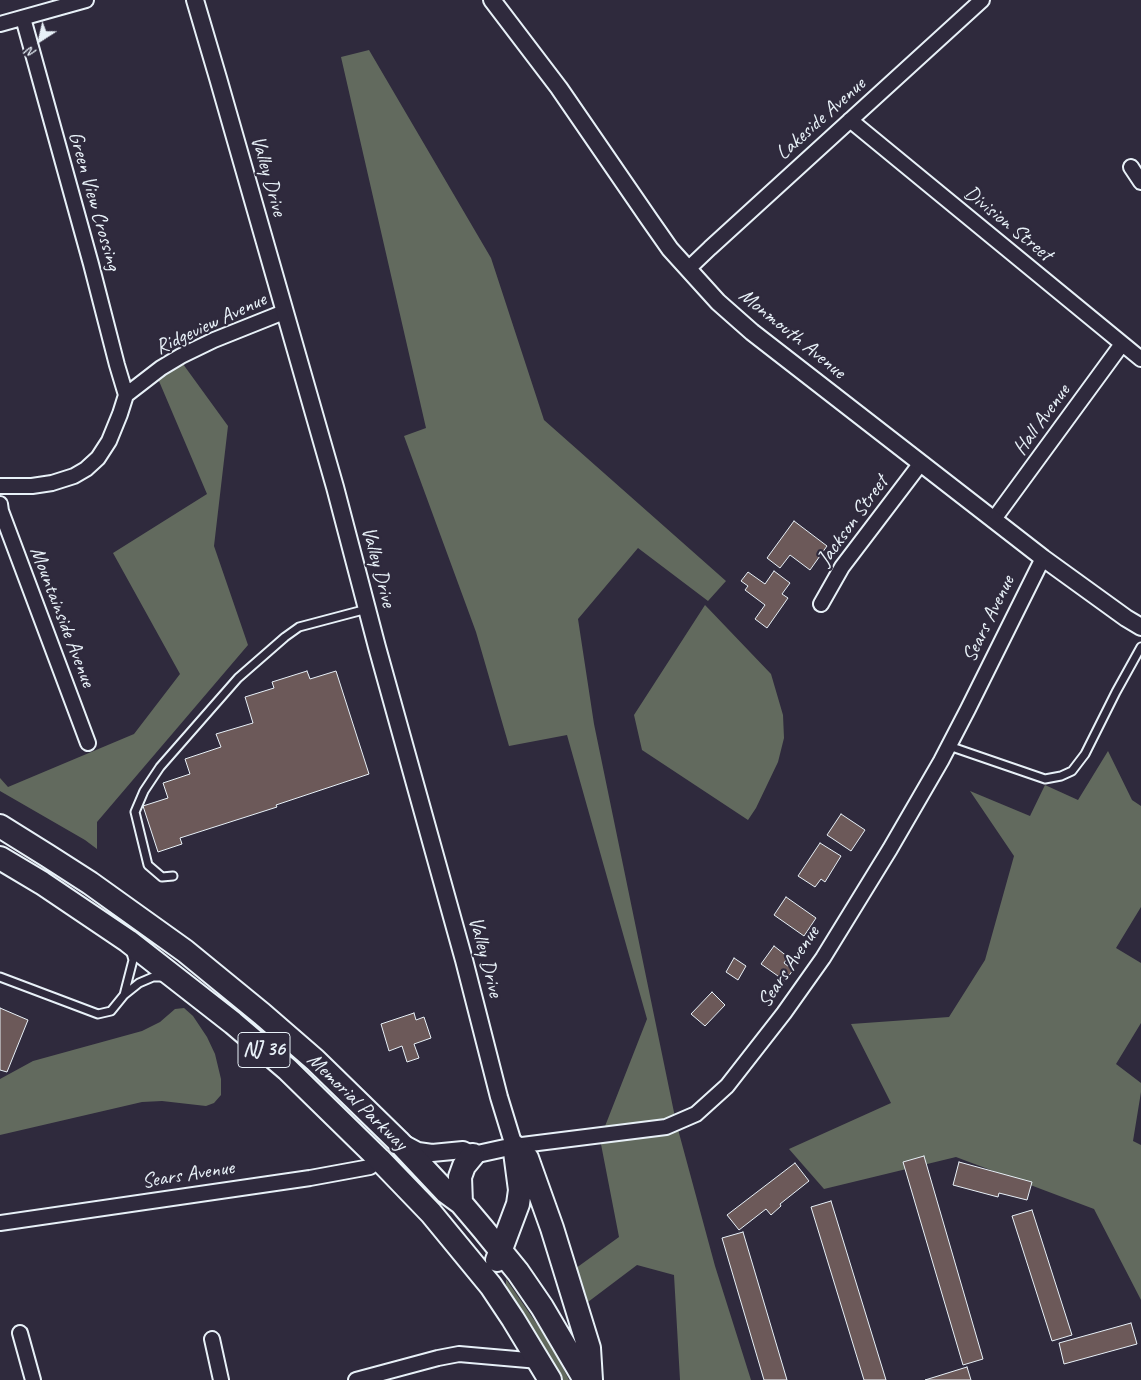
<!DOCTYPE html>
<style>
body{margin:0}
#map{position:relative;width:1141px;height:1380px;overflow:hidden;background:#2f2a3d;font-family:Caveat,sans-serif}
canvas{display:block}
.north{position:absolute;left:15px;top:15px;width:50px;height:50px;-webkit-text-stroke:4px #2f2a3d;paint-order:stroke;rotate:215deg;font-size:14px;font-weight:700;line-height:20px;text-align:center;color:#e8f1f8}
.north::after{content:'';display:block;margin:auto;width:18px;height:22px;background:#e8f1f8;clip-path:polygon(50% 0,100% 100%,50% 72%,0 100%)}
</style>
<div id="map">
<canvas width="1141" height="1380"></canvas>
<div class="north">N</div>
</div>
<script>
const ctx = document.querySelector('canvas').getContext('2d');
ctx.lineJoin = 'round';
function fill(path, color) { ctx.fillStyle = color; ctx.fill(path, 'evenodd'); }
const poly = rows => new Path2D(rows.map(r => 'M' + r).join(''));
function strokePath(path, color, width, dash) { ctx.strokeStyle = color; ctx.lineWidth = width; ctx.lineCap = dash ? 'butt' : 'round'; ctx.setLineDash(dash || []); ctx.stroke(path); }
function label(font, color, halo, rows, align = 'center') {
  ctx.font = font + ' Caveat,sans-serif'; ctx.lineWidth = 4.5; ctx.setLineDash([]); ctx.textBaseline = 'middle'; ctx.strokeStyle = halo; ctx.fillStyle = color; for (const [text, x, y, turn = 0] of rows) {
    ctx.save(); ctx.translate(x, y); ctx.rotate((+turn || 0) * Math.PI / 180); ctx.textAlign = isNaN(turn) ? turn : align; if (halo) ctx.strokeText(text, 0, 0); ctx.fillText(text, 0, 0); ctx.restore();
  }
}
fill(poly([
 [369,50,491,258,544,420,726,581,708,601,638,548,578,619,594,724,676,1122,715,1266,751,1380,680,1380,674,1275,637,1265,584,1305,572,1271,619,1237,600,1139,647,1019,567,735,509,746,476,632,404,436,426,428,341,57],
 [175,353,228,426,214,546,248,645,97,822,97,849,85,840,0,791,0,778,8,787,134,734,180,674,113,553,207,494,153,367],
 [705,605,771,674,783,715,784,738,778,762,756,808,748,820,642,750,634,715],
 [1108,751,1132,800,1141,806,1141,907,1116,948,1141,963,1141,1023,1116,1064,1141,1083,1141,1092,1133,1141,1141,1145,1141,1300,1094,1209,956,1157,824,1189,789,1149,891,1103,851,1024,949,1017,985,960,1014,856,970,791,1030,816,1045,785,1078,800],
 [184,1008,193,1016,207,1037,215,1054,221,1079,221,1095,214,1103,206,1106,162,1101,142,1102,0,1135,0,1079,33,1061,142,1031,160,1022,175,1009],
 [506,1279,541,1330,559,1360,569,1380,561,1380,510,1296,506,1284]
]), '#626a5e');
const building = poly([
 [794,521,827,546,810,570,790,555,780,568,767,558,794,521],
 [774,571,790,583,782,594,788,598,767,628,755,619,765,605,745,590,748,586,741,581,748,572,765,584,774,571],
 [307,671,310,679,336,671,369,774,276,805,277,807,180,838,182,844,158,852,143,806,168,798,163,783,190,774,185,759,221,747,216,734,253,723,245,697,274,688,272,682,307,671],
 [841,814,865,830,851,851,827,835,841,814],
 [820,843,841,856,825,882,821,879,815,887,798,876,820,843],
 [786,897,816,918,804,936,774,915,786,897],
 [774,946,788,957,784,963,793,970,785,981,761,964,774,946],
 [734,958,746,966,738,980,726,972,734,958],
 [712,992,725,1005,705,1026,691,1014,712,992],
 [0,1008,28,1020,7,1072,0,1070,0,1008],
 [414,1013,416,1020,424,1017,431,1038,414,1044,419,1058,407,1062,402,1046,389,1051,381,1024,414,1013],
 [924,1156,983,1359,963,1365,903,1162,924,1156],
 [959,1162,1032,1182,1027,1200,999,1193,998,1197,953,1185,959,1162],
 [795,1163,809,1181,780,1204,781,1206,771,1215,766,1209,739,1230,727,1215,795,1163],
 [831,1201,886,1380,864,1380,811,1207,831,1201],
 [1032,1210,1072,1335,1052,1341,1012,1216,1032,1210],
 [743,1232,787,1380,764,1380,722,1238,743,1232],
 [1131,1323,1137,1344,1064,1364,1059,1343,1131,1323],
 [967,1367,971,1380,925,1380,967,1367]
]);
fill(building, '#6c5959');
strokePath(building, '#e8f1f8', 1);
const service = poly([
 [949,746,1045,779,1061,776,1072,771,1085,754,1116,692,1141,647],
 [173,876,162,877,148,865,135,812,144,791,160,767,238,678,285,637,299,627,367,609],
 [0,977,98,1014,111,1011,124,995,139,983,153,977,165,977],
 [124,995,133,960,130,949]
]);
const minor = poly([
 [23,18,91,264,117,365,126,395],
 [0,24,86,0],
 [850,120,1141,359],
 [1131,167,1141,182],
 [688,269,710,248,982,0],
 [0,486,32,486,52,483,74,476,86,469,98,458,109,441,120,414,126,395,161,368,181,356,214,340,284,312],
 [0,504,1,511,88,743],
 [994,519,1122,344],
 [821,604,842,567,921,463],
 [514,1146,666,1127,696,1114,727,1086,784,1013,823,958,890,849,941,761,968,709,1043,558],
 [0,1223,310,1178,370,1167,379,1159],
 [20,1333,33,1380],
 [212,1339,221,1380],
 [356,1380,438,1358,459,1354,539,1361]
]);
const tertiary = poly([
 [195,0,218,78,335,487,377,647,464,960,499,1097,514,1146,473,1155,463,1150,432,1153,418,1151,403,1143],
 [492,0,559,88,649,219,670,249,718,302,752,332,1043,558,1126,618,1141,627]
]);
const trunk = poly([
 [0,826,48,856,90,883,185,951,262,1014,315,1060,398,1141,446,1192,461,1203,483,1229,518,1272,542,1307,585,1380],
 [0,858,42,883,128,941,233,1023,287,1069,379,1159,431,1213,491,1286,513,1319,550,1380],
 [514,1146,527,1158,552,1228,589,1348,591,1380],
 [461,1203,460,1177,464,1166,473,1155],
 [497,1260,518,1204,520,1190,515,1152]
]);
strokePath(service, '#e8f1f8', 11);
strokePath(minor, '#e8f1f8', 18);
strokePath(tertiary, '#e8f1f8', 20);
strokePath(trunk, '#e8f1f8', 26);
strokePath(service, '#2f2a3d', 7);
strokePath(minor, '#2f2a3d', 14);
strokePath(tertiary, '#2f2a3d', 16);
strokePath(trunk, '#2f2a3d', 22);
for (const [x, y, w] of [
 [264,1050,52]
]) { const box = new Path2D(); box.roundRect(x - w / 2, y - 17.5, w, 35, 4); ctx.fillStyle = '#2f2a3d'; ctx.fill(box); strokePath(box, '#e8f1f8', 1); }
label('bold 20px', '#e8f1f8', null, [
 ["NJ 36",264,1050]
]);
label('21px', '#e8f1f8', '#2f2a3d', [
 ["Lakeside Avenue",821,119,-42],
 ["Valley Drive",268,176,74],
 ["Green View Crossing",94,201,74],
 ["Division Street",1008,224,39],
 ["Ridgeview Avenue",211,324,-25],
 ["Monmouth Avenue",792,334,39],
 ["Hall Avenue",1042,420,-54],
 ["Jackson Street",853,521,-54],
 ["Valley Drive",378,567,75],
 ["Mountainside Avenue",62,617,69],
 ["Sears Avenue",989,619,-64],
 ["Valley Drive",485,957,75],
 ["Sears Avenue",789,967,-56],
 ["Memorial Parkway",357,1102,44],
 ["Sears Avenue",188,1175,-9]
]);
</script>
